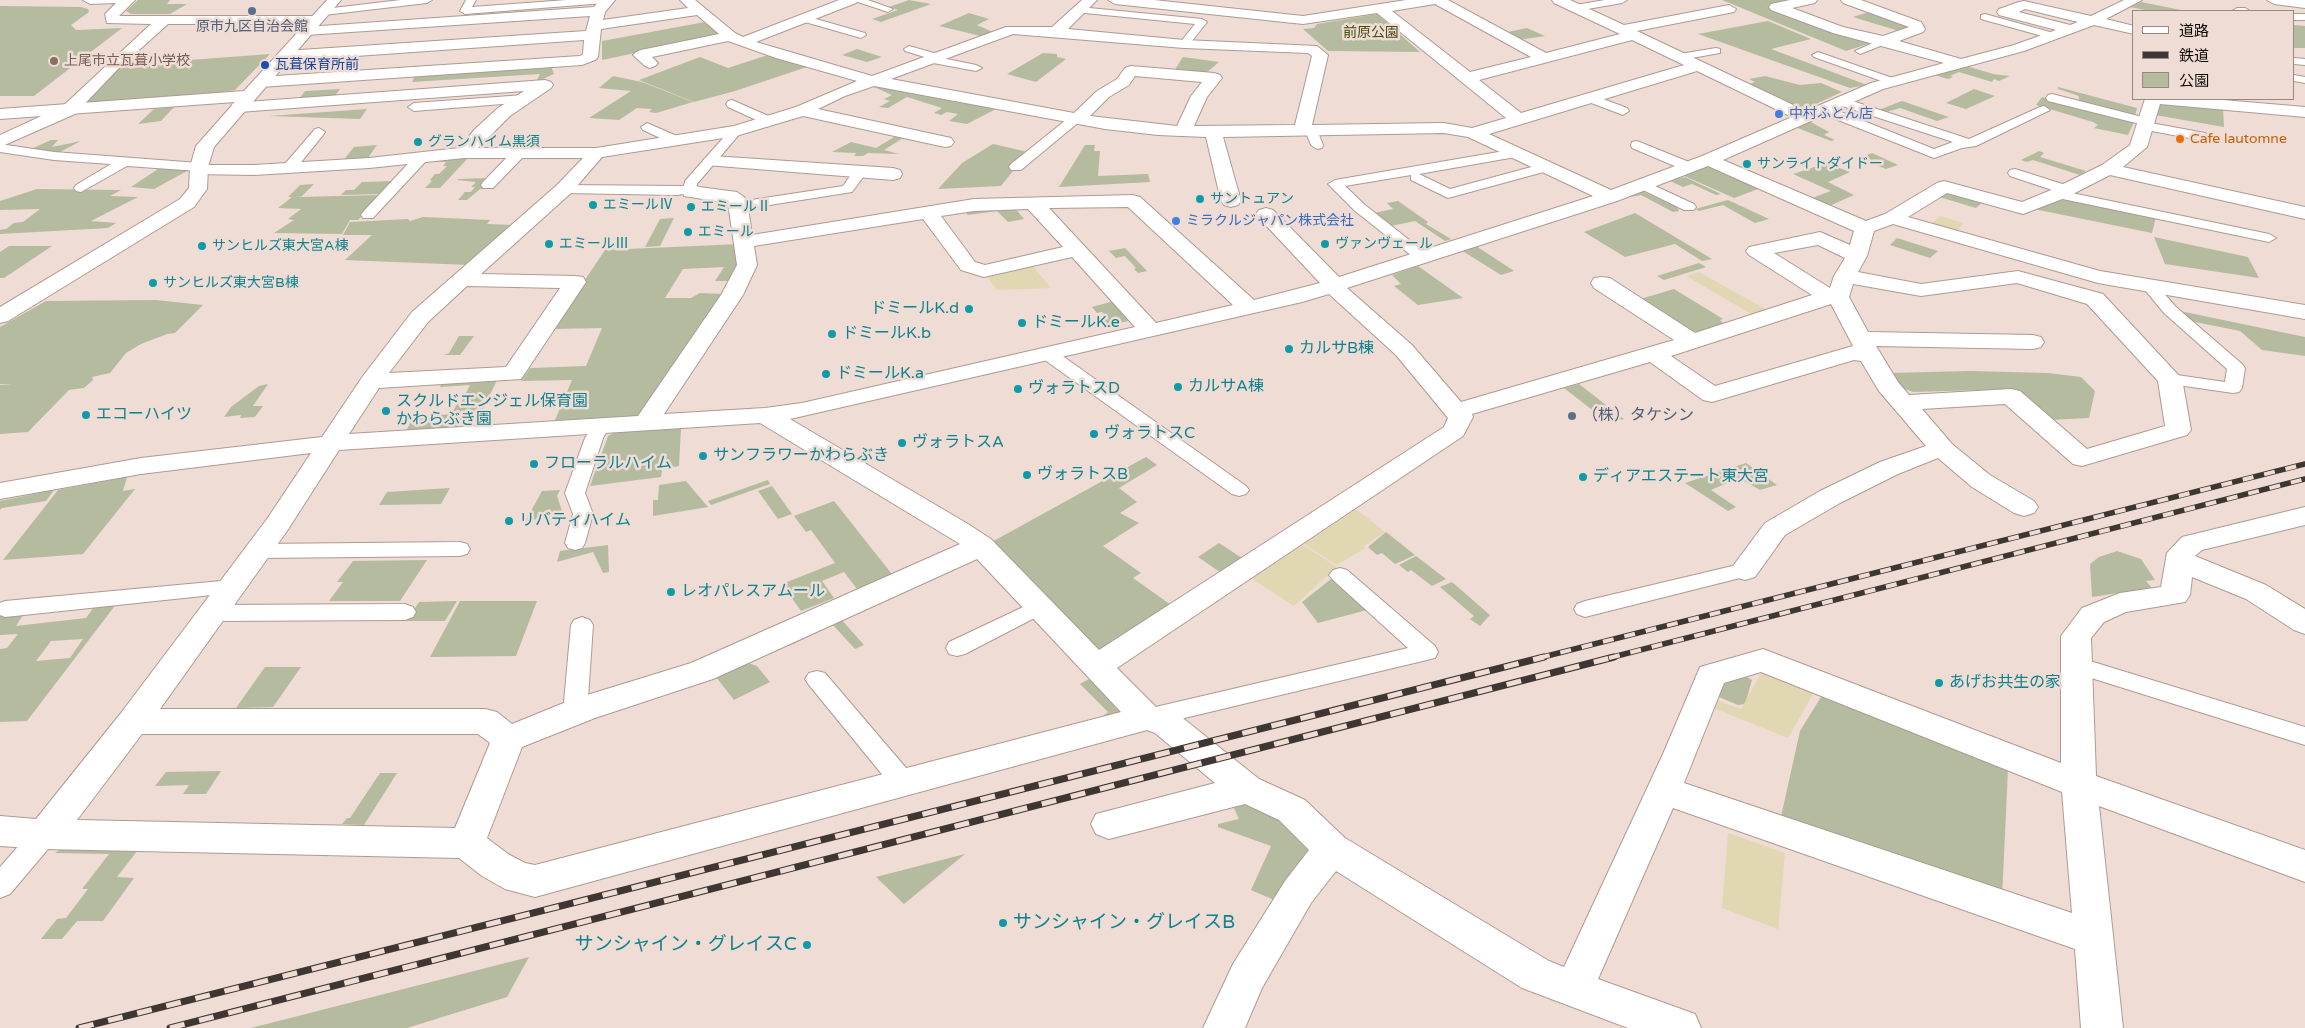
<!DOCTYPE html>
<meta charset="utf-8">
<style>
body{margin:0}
#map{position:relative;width:2305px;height:1028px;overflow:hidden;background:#efdcd4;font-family:"Varela Round","Noto Sans JP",sans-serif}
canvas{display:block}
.legend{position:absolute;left:2132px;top:10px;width:162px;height:90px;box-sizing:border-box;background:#efdcd4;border:1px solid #968882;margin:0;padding:6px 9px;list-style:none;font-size:15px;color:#110b08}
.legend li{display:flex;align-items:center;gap:10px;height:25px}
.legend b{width:25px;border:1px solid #968882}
</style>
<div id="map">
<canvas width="2305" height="1028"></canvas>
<ul class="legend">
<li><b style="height:6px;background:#fff"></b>道路</li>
<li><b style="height:6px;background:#3e3632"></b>鉄道</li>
<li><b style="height:14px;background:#b5bb9e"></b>公園</li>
</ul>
</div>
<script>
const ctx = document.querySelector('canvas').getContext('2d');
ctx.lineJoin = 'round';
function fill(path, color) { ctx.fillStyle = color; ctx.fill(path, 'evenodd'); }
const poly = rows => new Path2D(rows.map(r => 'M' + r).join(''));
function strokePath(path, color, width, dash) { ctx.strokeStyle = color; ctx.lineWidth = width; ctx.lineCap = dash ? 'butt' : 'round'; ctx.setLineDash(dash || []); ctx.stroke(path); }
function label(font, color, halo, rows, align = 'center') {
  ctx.font = font + ' "Varela Round","Noto Sans JP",sans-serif'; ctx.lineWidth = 5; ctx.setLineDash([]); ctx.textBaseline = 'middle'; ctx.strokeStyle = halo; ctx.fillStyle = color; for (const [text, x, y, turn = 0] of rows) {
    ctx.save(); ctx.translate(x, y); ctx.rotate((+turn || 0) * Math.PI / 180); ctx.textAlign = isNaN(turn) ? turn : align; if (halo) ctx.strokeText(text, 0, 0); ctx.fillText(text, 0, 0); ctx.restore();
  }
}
fill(poly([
 [138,0,170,0,167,4,187,4,170,14,131,14,126,11],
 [909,0,931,4,881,22,872,19,898,10,889,7],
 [1722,0,1797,0,1767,7,1838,33,1874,42,1846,51],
 [2141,2,2186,11,2150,11,2130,7],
 [0,6,81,7,88,9,89,12,71,25,76,30,122,28,34,96,0,96],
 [1869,12,1910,27,1899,31,1853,17],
 [969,13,989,19,977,25,993,32,981,36,939,26],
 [1377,14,1420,52,1328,51,1303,29,1314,28,1317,24],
 [1768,21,1811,39,1771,49,1867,85,1850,88,1698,34],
 [705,22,720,34,716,36,602,60,602,41],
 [2294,25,2305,26,2305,48,2294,48],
 [1527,28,1545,36,1518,40,1503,33],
 [857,49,882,57,867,62,842,55],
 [1043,53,1057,54,1057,57,1066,59,1036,82,1007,74],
 [270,54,235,90,213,94,89,103,84,99,123,65],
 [768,55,807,67,735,91,694,102,639,80,700,57,728,68],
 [1183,57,1219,62,1205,74,1174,71],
 [551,66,554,74,536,82,540,74,412,82,416,74],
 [1966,66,1993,74,2010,76,1999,81,1994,79,1992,82,1959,72,1950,76,1953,77,1948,79,1931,74],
 [613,76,642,82,693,102,656,113,649,112,652,109,637,108,619,120,589,118,631,91,599,88],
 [1765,76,1800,85,1821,83,1842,92,1807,108,1797,108,1745,86,1755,82,1749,79],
 [880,85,908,91,902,95,909,91,998,108,967,124,949,121,958,114,947,112,941,115,934,113,942,108,907,97,888,108,879,107,890,101,884,99,892,95,874,87],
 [2058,87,2137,108,2135,116,2079,102,2079,96,2058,89],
 [340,89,334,97,299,99,305,91],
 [1974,89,1995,96,1966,109,1946,103],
 [2042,97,2134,122,2128,135,2094,128,2098,125,2093,122,2036,105],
 [2157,100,2223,107,2224,127,2155,115],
 [1902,101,1949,117,1937,121,1900,108,1883,113,1876,111],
 [174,107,161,121,138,124,154,109],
 [367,109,360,119,269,116],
 [1809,121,1829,132,1824,135,1835,140,1831,141,1795,127],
 [896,136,903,138,884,150,899,154,868,153,863,156,854,156,856,153,832,152,851,142,876,148],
 [51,140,58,140,52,147,81,141,58,153,31,149],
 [993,144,1028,152,1001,186,938,189,962,163],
 [377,145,368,158,342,162,354,147],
 [1085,145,1095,145,1094,151,1100,151,1098,176,1148,174,1150,182,1059,187],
 [2039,151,2044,153,2040,157,2086,171,2080,175,2033,160,2027,162,2021,160],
 [1872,153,1898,165,1886,169,1859,158],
 [469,157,440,188,425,188,432,181,430,180,435,174,439,174,447,166,443,166,446,162,429,161],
 [1827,163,1850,172,1828,182,1854,195,1827,207,1809,199,1831,191,1793,174],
 [1704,166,1711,167,1761,188,1734,198,1680,174],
 [161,167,189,170,154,189,131,187],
 [1685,177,1721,194,1716,195,1692,184,1683,187,1668,180],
 [487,178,480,185,488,187,485,189,480,189,467,200,458,200,465,192,471,192,475,187,471,187,476,182,457,180,459,179],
 [394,181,382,194,341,195,346,190,354,190,362,182],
 [314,184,302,196,299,197,382,195,358,220,350,220,342,234,274,233,294,220,288,219,301,209,278,208,292,197,288,197,300,185],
 [37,189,121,190,110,196,138,197,91,221,116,223,108,228,0,234,0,230,6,229,14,223,23,222,40,209,0,210,0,201],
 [1642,191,1677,207,1679,211,1673,212,1641,195,1619,199],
 [1950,191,1985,200,1976,208,1939,197],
 [2066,198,2156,217,2152,233,2034,209],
 [1728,200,1769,219,1755,223,1723,205,1699,211,1695,209],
 [1398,201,1428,222,1426,224,1451,239,1445,241,1415,221,1391,226,1374,213,1393,209,1387,203],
 [1014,207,1024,219,1008,222,997,211,968,215,964,211],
 [1635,213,1712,259,1702,261,1675,244,1625,257,1584,232],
 [423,217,490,220,487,224,516,225,469,265,345,260,372,235,343,235,350,222,408,219,410,221],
 [674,218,660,246,645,247,660,219],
 [2154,237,2248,257,2259,278,2165,264],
 [1897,238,1938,251,1930,258,1890,245],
 [740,244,742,265,731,281,715,281,724,267,683,269,665,298,691,298,700,293,725,294,639,419,555,420,572,380,521,381,530,368,586,366,602,328,552,329,605,250],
 [9,246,52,246,4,278,0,278,0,252],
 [1476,246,1514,271,1501,275,1461,250],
 [1125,248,1147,271,1138,273,1134,269,1136,268,1125,256,1116,258,1109,251],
 [1699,263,1706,267,1664,280,1657,276],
 [1418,266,1463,298,1418,305,1394,286,1401,284,1392,275],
 [1674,289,1723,319,1720,320,1724,324,1697,332,1685,329,1637,300],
 [156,300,203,305,175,333,167,334,141,344,126,353,110,373,92,377,93,380,84,388,69,390,28,432,0,434,0,385,12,384,0,384,0,327,46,301],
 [1114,301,1132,320,1108,326,1104,320,1109,319,1102,312,1097,313,1092,307],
 [2180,311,2305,337,2305,356,2262,350,2240,331,2190,321],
 [459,336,474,336,460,355,444,355,449,353],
 [1970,371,2048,373,2081,377,2095,391,2089,418,2050,420,2016,389,1913,392,1900,387,1890,373],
 [498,378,482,411,465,412,457,427,406,431,413,418,451,414,457,404,461,403,470,385,440,387,442,382],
 [268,384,253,406,263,406,255,417,240,418,241,415,224,417,231,407,259,386],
 [1579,384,1624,419,1609,423,1564,388],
 [681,428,679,466,662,469,661,477,590,486,608,436,619,430],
 [1146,457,1157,465,1119,488,1137,502,1120,513,1139,523,1103,546,1141,573,1133,578,1171,605,1097,652,990,543],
 [1746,463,1777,485,1760,490,1739,478,1711,490,1736,507,1728,511,1685,483],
 [127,477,123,491,135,489,83,554,3,560,58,490],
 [768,480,770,484,711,505,708,501],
 [686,481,708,507,653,516,653,500,658,500,659,485],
 [772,486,792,514,778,519,758,491],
 [450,488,441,504,379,505,387,492],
 [54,490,46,501,2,508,0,510,0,501],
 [560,490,557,496,564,517,526,520,542,491],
 [834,501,895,578,860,593,844,572,822,581,834,598,801,611,782,584,835,563,811,530,806,532,794,516],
 [1386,532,1415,555,1395,564,1382,553,1377,555,1368,547],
 [1219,543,1242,558,1220,572,1198,557],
 [608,545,609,572,603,573,593,552,557,562,560,551],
 [2117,551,2141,559,2155,580,2146,581,2152,588,2092,597,2090,564,2099,557],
 [1416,556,1446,579,1432,586,1411,570,1408,572,1399,565],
 [427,560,400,601,329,601,343,582,337,582,353,561],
 [1331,579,1367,610,1318,623,1302,602],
 [1452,582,1490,615,1480,626,1470,619,1474,616,1440,587],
 [457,601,445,621,406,621,419,602],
 [460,601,537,601,516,656,430,657],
 [117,603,27,721,0,722,0,649,7,648,18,634,0,635,0,616],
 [94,607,86,618,16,626,23,615],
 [83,639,70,658,36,661,51,641],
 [840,618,864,645,855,649,833,625,789,646,787,643],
 [745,662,757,666,770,682,734,700,716,677],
 [265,667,301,667,273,707,236,708],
 [1742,674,1752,680,1745,704,1738,705,1714,695,1719,680],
 [1091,678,1121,708,1115,719,1095,722,1108,712,1080,684],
 [1821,697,2008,769,2002,898,1780,821,1800,731],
 [221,771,206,794,183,794,189,785,155,786,166,772],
 [380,773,397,773,364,825,342,824,347,818,350,818],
 [1262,802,1311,839,1309,860,1274,900,1251,890,1271,846,1218,827,1218,824,1239,819,1232,804],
 [67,845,141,846,117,877,134,878,103,921,77,921,62,939,41,939,57,919,66,918,88,889,82,889,109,854,55,853],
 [965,854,904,904,876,877],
 [529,957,507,997,407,1028,251,1028]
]), '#b5bb9e');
fill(poly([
 [1940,216,1964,223,1955,233,1930,225],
 [1032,265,1051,288,997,290,986,275],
 [1699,272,1767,310,1753,315,1686,276],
 [1356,509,1385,532,1364,546,1365,548,1337,565,1304,544],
 [1303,545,1337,567,1294,606,1251,578],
 [1763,670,1814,692,1788,738,1713,708,1716,700,1741,709],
 [1728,833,1785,853,1778,929,1722,908]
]), '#e1d7b2');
const lane = poly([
 [401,0,432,0,427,3,324,15,319,12,324,9,401,0],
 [466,0,476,0,472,7,567,0,610,0,605,3,465,14,460,11,466,0],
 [852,0,868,0,893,9,888,12,852,0],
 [1605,0,1627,0,1622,3,1576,11,1571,8,1576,5,1605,0],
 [1079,7,1202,19,1207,22,1188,46,1184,47,1179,44,1195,24,1075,12,1074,10,1079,7],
 [2237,8,2245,8,2250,11,2232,11,2237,8],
 [1985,14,2057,34,2058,36,2053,39,1981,19,1981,15,1985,14],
 [2294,14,2305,14,2305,20,2294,20,2294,14],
 [802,15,865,33,866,35,861,38,798,20,797,18,802,15],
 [1884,38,1889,41,1888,43,1860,54,1855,51,1884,38],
 [909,46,941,55,942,58,976,65,982,68,976,71,928,62,928,58,905,51,904,49,909,46],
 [1716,48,1720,49,1720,53,1680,60,1674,57,1680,54,1716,48],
 [1818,52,1898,80,1900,82,1894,85,1890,84,1814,57,1812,55,1818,52],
 [2294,58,2305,59,2305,65,2294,64,2294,58],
 [2294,75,2305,77,2305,83,2294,81,2294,75],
 [1590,94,1627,108,1629,111,1623,115,1586,101,1584,98,1586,95,1590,94],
 [2052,94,2150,119,2151,123,2205,133,2211,137,2205,141,2141,129,2140,124,2048,101,2046,98,2048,95,2052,94],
 [524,95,528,96,530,99,528,102,414,111,408,107,414,103,524,95],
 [1840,97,1969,139,2040,107,2044,106,2050,110,1976,146,1962,148,1934,158,1818,112,1816,109,1818,106,1826,106,1934,149,1953,142,1836,104,1834,101,1840,97],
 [732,100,773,118,775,121,769,125,765,124,728,107,726,104,728,101,732,100],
 [1075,115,1079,116,1081,119,1079,122,1021,170,1011,170,1009,167,1011,164,1071,116,1075,115],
 [647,123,679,137,681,140,675,144,671,143,643,130,641,127,647,123],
 [1311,126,1317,130,1323,145,1322,148,1317,149,1311,145,1305,130,1311,126],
 [736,127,742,131,697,184,696,192,677,195,564,193,557,189,564,185,684,186,685,181,732,128,736,127],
 [319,128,325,132,323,135,294,171,284,171,282,168,284,165,315,129,319,128],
 [1637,141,1694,164,1696,167,1694,170,1684,170,1632,148,1631,145,1632,142,1637,141],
 [0,144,54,152,199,163,206,167,199,171,127,166,81,192,76,191,74,188,76,185,111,164,54,160,0,152,0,144],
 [519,149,524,150,525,153,524,156,493,188,483,188,481,185,483,182,514,150,519,149],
 [1516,149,1521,150,1522,153,1521,156,1419,174,1450,189,1546,163,1553,167,1551,170,1448,198,1411,180,1411,175,1345,186,1365,205,1427,254,1429,257,1422,261,1417,260,1355,211,1328,184,1335,180,1516,149],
 [422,153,429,157,427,160,373,218,363,218,361,215,363,212,417,154,422,153],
 [860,168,867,172,852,192,738,210,731,206,738,202,843,186,855,169,860,168],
 [2015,169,2072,187,2074,190,2072,193,2269,234,2276,238,2269,242,2053,197,2051,194,2055,191,2010,176,2008,173,2010,170,2015,169],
 [1642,180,1694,204,1696,207,1694,210,1684,210,1637,187,1635,184,1642,180],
 [2149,280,2154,282,2176,307,2242,364,2245,368,2242,388,2239,392,2233,393,2164,383,2161,379,2164,375,2170,374,2225,382,2227,369,2164,313,2141,285,2144,282,2149,280],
 [1048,349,1054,350,1246,486,1249,490,1246,494,1239,496,1232,494,1042,358,1040,354,1042,350,1048,349],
 [602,420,608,421,611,425,603,438,585,493,593,514,585,543,582,548,575,550,568,548,565,543,573,514,565,493,585,438,596,421,602,420],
 [460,542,467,544,470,549,467,554,460,556,259,558,252,556,249,551,252,546,259,544,460,542],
 [1745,563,1752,565,1756,570,1752,575,1585,617,1577,614,1574,609,1577,604,1585,601,1745,563],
 [1340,568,1347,570,1435,646,1438,652,1435,658,1147,727,1139,724,1135,718,1139,712,1147,709,1408,648,1333,580,1329,575,1333,570,1340,568],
 [232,580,240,582,243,587,240,592,5,617,0,615,0,603,5,601,232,580],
 [1038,600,1046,602,1049,607,1046,612,965,654,957,656,949,654,946,648,949,642,1038,600],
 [405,604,413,607,416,612,413,617,405,620,213,621,205,618,202,613,205,608,213,605,405,604],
 [582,617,590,620,593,625,587,713,583,719,575,722,567,719,563,713,571,625,574,620,582,617],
 [2077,657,2305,727,2305,745,2069,671,2066,665,2069,659,2077,657],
 [817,671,825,673,912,775,916,782,912,789,903,792,894,789,809,685,805,679,809,673,817,671],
 [45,823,54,826,58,834,54,842,10,894,0,898,0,867,36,826,45,823]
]);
const street = poly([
 [83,0,135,0,119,16,315,16,322,20,315,24,168,24,117,70,75,114,0,147,0,135,63,106,151,24,107,23,105,14,116,3,90,4,83,0],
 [600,0,615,0,605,12,603,20,688,8,680,0,695,0,735,33,743,37,839,0,858,0,856,3,756,42,872,76,1006,27,1052,27,1082,0,1097,0,1068,29,1184,40,1317,46,1328,55,1312,125,1444,123,1472,128,1506,118,1377,13,1303,24,1115,4,1108,0,1154,0,1303,16,1406,0,1448,0,1546,53,1620,34,1554,3,1552,0,1570,0,1624,25,1729,5,1736,9,1734,12,1637,31,1806,111,1871,83,1944,63,1833,33,1771,10,1769,7,1771,4,1790,0,1817,0,1815,3,1792,8,1843,27,1883,36,1909,27,1843,3,1841,0,1861,0,1921,22,1925,29,1923,32,1899,41,1961,59,2014,45,2056,30,1999,15,1997,12,1999,9,2019,2,2024,1,2091,16,2124,0,2142,0,2106,19,2134,26,2134,34,2094,25,2024,51,1883,89,1723,160,1866,221,1885,214,1937,183,1944,181,2022,202,2051,190,2102,165,2130,145,2145,99,2211,99,2305,107,2305,117,2160,104,2147,147,2123,167,2305,207,2305,219,2110,175,2065,198,2023,214,1947,193,1908,217,2100,271,2305,305,2305,319,2098,283,1893,224,1874,231,1867,256,1858,272,1921,284,2018,271,2103,294,2182,379,2191,430,2187,435,2082,466,2073,464,2005,404,1922,409,1952,444,1990,475,2034,501,2038,507,2034,513,2024,516,2014,513,1972,487,1938,458,1898,474,1840,503,1785,535,1755,577,1745,580,1735,577,1730,570,1765,523,1820,491,1880,462,1926,446,1879,391,1861,361,1854,360,1712,402,1703,400,1650,362,1472,414,1473,417,1463,436,1117,668,1158,709,1179,715,1259,779,1305,800,1345,838,1549,961,1564,967,1663,754,1700,667,1763,649,2061,763,2061,636,2082,608,2120,593,2161,587,2167,553,2182,537,2305,507,2305,525,2202,550,2195,556,2266,585,2305,609,2305,634,2294,630,2246,599,2192,577,2190,595,2185,602,2126,612,2104,622,2091,638,2096,776,2305,850,2305,882,2099,806,2123,1028,2081,1028,2075,949,1673,808,1598,979,1695,1014,1701,1028,1628,1028,1522,988,1336,871,1311,903,1262,988,1245,1028,1203,1028,1233,964,1285,881,1309,850,1279,820,1245,804,1109,839,1096,834,1091,824,1096,814,1215,783,1155,733,1147,730,535,897,505,889,482,876,459,858,45,849,0,846,0,816,36,819,121,713,267,519,311,453,141,474,0,499,0,483,141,458,322,437,363,376,412,312,557,185,583,158,464,158,369,168,254,175,194,174,191,170,194,166,200,165,254,165,369,158,459,148,475,129,498,108,524,91,239,112,233,111,231,107,233,103,545,80,551,82,553,85,551,88,510,116,478,148,596,148,734,126,796,107,857,81,776,58,728,41,652,57,658,63,655,66,650,68,645,66,633,55,636,52,641,50,719,34,697,15,601,29,598,57,595,60,582,65,261,87,255,85,253,82,255,79,261,77,580,56,583,54,584,40,285,61,280,59,277,56,280,53,285,51,586,31,590,16,306,35,299,31,306,27,594,7,600,0],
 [1435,4,1531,57,1470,72,1392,11,1435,4],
 [2025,9,2078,22,2070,25,2019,12,2025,9],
 [1013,34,1184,48,1308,53,1312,56,1295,125,1194,126,1207,97,1222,78,1220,75,1214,73,1131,66,1125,68,1117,79,1097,91,1074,113,891,79,1013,34],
 [1632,40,1684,65,1521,113,1479,80,1632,40],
 [1697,71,1792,117,1702,156,1611,190,1489,134,1697,71],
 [1135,76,1202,82,1191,96,1177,126,1090,116,1109,97,1129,85,1135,76],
 [874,86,1105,129,1158,135,1206,137,1221,201,1224,205,1231,207,1238,205,1241,201,1223,137,1444,133,1468,137,1593,196,1339,277,1273,210,1266,208,1259,210,1256,214,1259,218,1320,283,1254,300,1140,197,1133,195,974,199,752,235,747,201,744,197,737,192,699,187,691,183,684,185,682,189,684,196,728,203,737,265,721,295,638,416,349,434,379,388,521,379,586,282,583,277,575,276,481,274,571,193,602,157,736,136,803,116,945,147,951,146,954,142,951,138,818,109,845,96,874,86],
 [1708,166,1854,231,1850,245,1820,232,1749,247,1746,251,1749,255,1812,295,1695,333,1610,278,1602,277,1594,278,1591,283,1594,288,1674,340,1461,402,1412,345,1347,288,1617,201,1708,166],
 [1128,207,1233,305,1156,323,1049,208,1128,207],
 [1028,209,1063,247,985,265,975,262,941,216,974,211,1028,209],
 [923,219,961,270,977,275,984,277,1072,257,1135,327,802,403,765,408,664,414,743,295,757,265,754,246,923,219],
 [1818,245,1845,258,1834,276,1830,288,1774,253,1818,245],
 [2017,283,2087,304,2158,381,2165,426,2087,449,2020,391,2011,389,1909,395,1898,382,1876,346,2033,349,2041,347,2044,342,2041,337,2033,335,1868,332,1849,297,1853,284,1921,296,2017,283],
 [467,286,560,288,506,367,389,373,428,322,467,286],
 [1329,294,1396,355,1448,418,1444,427,1099,650,991,539,968,524,790,419,1302,302,1329,294],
 [1831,304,1853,346,1715,386,1671,356,1831,304],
 [760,423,960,544,691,663,571,700,512,724,497,712,485,709,160,709,287,531,339,450,760,423],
 [977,559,1121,712,535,865,525,863,508,854,487,838,522,747,595,718,713,679,977,559],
 [1761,672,2062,792,2072,913,1684,783,1724,683,1761,672],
 [142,734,478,734,490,743,455,828,77,820,142,734],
 [2267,0,2305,0,2305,8,2274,4,2267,0],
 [712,156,893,168,900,170,902,174,900,178,893,180,706,165,703,161,706,157,712,156]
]);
const secondary = poly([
 [327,0,341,0,214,147,208,167,207,189,194,207,8,321,0,323,0,307,180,199,189,188,190,167,196,146,235,102,0,119,0,109,244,91,327,0]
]);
strokePath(lane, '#ad9b93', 2);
strokePath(street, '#ad9b93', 2);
strokePath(secondary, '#ad9b93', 2);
fill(lane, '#fff');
fill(street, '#fff');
fill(secondary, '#fff');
const railFar1 = poly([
 [1539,658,2305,464],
 [1609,658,2305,479]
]);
const rail = poly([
 [79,1028,1544,657],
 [170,1028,1614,657]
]);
strokePath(railFar1, '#3e3632', 5.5);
strokePath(rail, '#3e3632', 7);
strokePath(railFar1, '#efdcd4', 4, [11]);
strokePath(rail, '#efdcd4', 5, [15]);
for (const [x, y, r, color] of [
 [252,11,5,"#5c6f8a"],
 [54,61,5,"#8d6e63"],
 [265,65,5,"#1a4fb4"],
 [1779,114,5,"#3f7fe0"],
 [2180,139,5,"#e8710a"],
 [418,142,5,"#0f9aa8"],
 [1747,164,5,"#0f9aa8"],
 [1200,199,5,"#0f9aa8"],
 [593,205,5,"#0f9aa8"],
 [691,207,5,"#0f9aa8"],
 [1176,221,5,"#3f7fe0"],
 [688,232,5,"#0f9aa8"],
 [549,244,5,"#0f9aa8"],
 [1325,244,5,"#0f9aa8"],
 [202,246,5,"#0f9aa8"],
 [153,283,5,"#0f9aa8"],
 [969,309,5,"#0f9aa8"],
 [1022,323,5,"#0f9aa8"],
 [832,334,5,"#0f9aa8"],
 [1289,349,5,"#0f9aa8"],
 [826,374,5,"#0f9aa8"],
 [1178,387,5,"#0f9aa8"],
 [1018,389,5,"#0f9aa8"],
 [386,411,5,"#0f9aa8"],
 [86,415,5,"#0f9aa8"],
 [1572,416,5,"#5c6f8a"],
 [1094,434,5,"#0f9aa8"],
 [902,443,5,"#0f9aa8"],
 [703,456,5,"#0f9aa8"],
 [534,464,5,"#0f9aa8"],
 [1027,475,5,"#0f9aa8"],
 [1583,477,5,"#0f9aa8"],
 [509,521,5,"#0f9aa8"],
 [671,592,5,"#0f9aa8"],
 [1939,683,5,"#0f9aa8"],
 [1003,923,5,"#0f9aa8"],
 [807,945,5,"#0f9aa8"]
]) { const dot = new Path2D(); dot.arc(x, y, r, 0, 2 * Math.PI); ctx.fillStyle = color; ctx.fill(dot); strokePath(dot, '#efdcd4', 2); }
label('14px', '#4e5e75', '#efdcd4', [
 ["原市九区自治会館",252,27]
]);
label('14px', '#454d11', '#efdcd4', [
 ["前原公園",1371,33]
]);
label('14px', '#785e54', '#efdcd4', [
 ["上尾市立瓦葺小学校",64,61]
], 'left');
label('14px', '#164399', '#efdcd4', [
 ["瓦葺保育所前",275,65]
], 'left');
label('14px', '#366cbe', '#efdcd4', [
 ["中村ふとん店",1789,114],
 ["ミラクルジャパン株式会社",1186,221]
], 'left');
label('14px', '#c56008', '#efdcd4', [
 ["Cafe lautomne",2190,139]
], 'left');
label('14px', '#0d838f', '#efdcd4', [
 ["グランハイム黒須",428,142],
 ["サンライトダイドー",1757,164],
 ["サントュアン",1210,199],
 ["エミールⅣ",603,205],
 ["エミールⅡ",701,207],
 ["エミール",698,232],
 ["エミールⅢ",559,244],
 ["ヴァンヴェール",1335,244],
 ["サンヒルズ東大宮A棟",212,246],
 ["サンヒルズ東大宮B棟",163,283]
], 'left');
label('16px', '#0d838f', '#efdcd4', [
 ["ドミールK.d",959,309,"right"],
 ["ドミールK.e",1032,323],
 ["ドミールK.b",842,334],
 ["カルサB棟",1299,349],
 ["ドミールK.a",836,374],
 ["カルサA棟",1188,387],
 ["ヴォラトスD",1028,389],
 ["スクルドエンジェル保育園",396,402],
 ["かわらぶき園",396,420],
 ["エコーハイツ",96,415],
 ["ヴォラトスC",1104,434],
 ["ヴォラトスA",912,443],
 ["サンフラワーかわらぶき",713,456],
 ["フローラルハイム",544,464],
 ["ヴォラトスB",1037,475],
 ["ディアエステート東大宮",1593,477],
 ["リバティハイム",519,521],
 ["レオパレスアムール",681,592],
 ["あげお共生の家",1949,683]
], 'left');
label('16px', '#4e5e75', '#efdcd4', [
 ["（株）タケシン",1582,416]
], 'left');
label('19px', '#0d838f', '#efdcd4', [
 ["サンシャイン・グレイスB",1013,923],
 ["サンシャイン・グレイスC",797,945,"right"]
], 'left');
</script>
